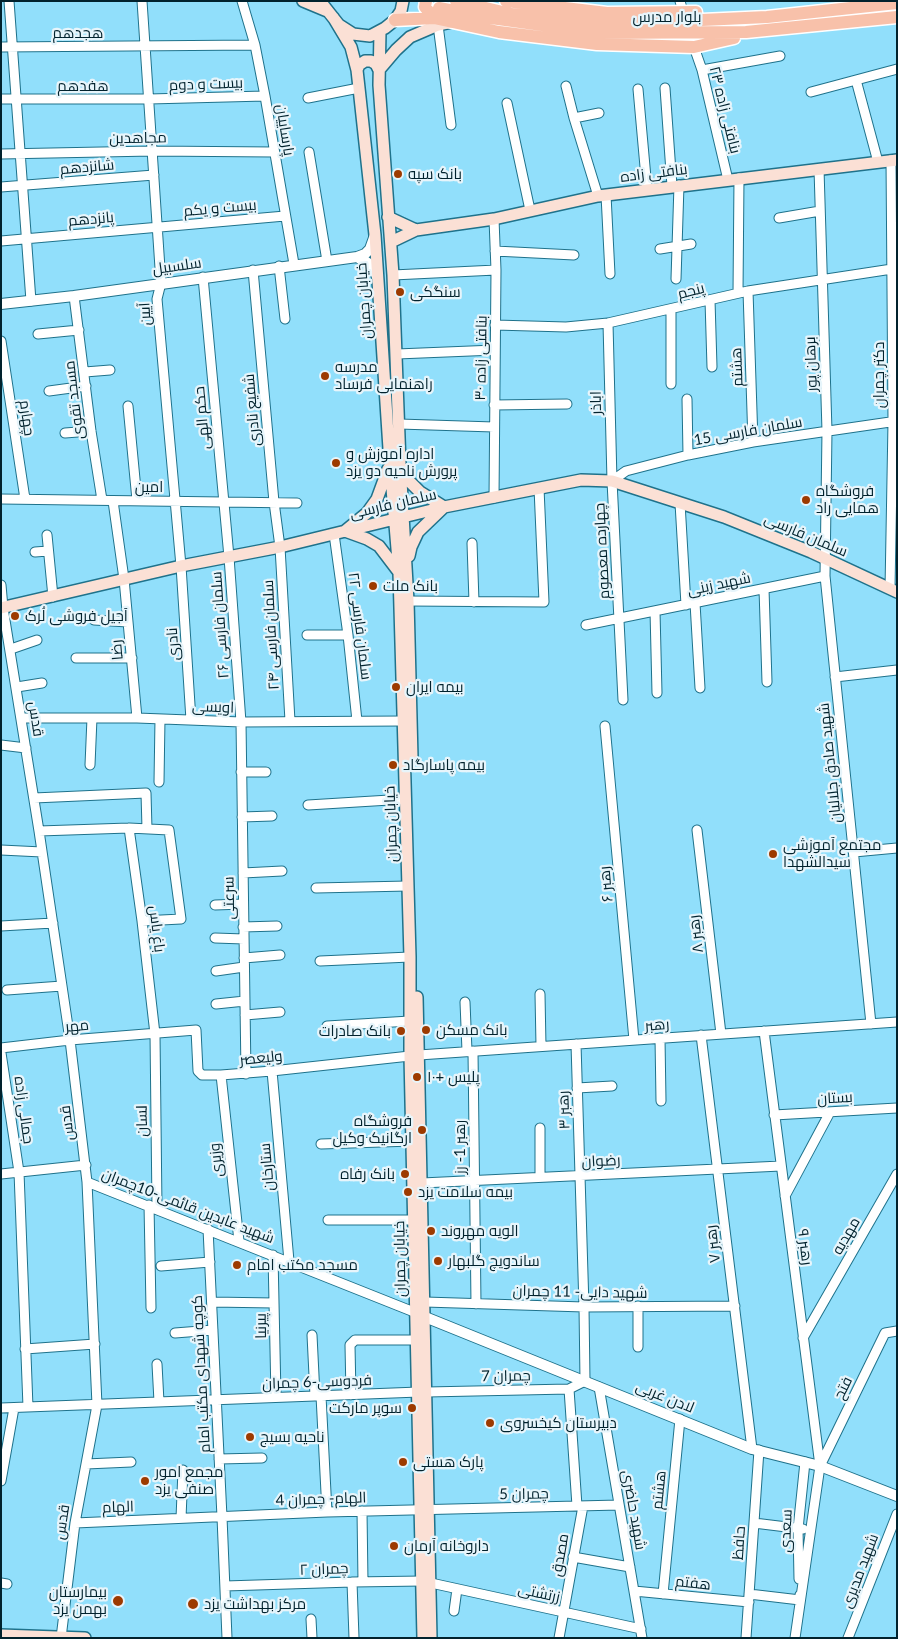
<!DOCTYPE html>
<meta charset="utf-8">
<style>
body{margin:0}
#map{position:relative;width:898px;height:1639px;overflow:hidden;background:#91dffb;font-family:Lato,sans-serif}
canvas{display:block}
.frame{position:absolute;inset:0;border:2px solid #01222d;pointer-events:none}
</style>
<div id="map">
<canvas width="898" height="1639"></canvas>
<div class="frame"></div>
</div>
<script>
const ctx = document.querySelector('canvas').getContext('2d');
ctx.lineJoin = 'round';
const poly = rows => new Path2D(rows.map(r => 'M' + r).join(''));
function strokePath(path, color, width, dash) { ctx.strokeStyle = color; ctx.lineWidth = width; ctx.lineCap = dash ? 'butt' : 'round'; ctx.setLineDash(dash || []); ctx.stroke(path); }
function label(font, color, halo, rows, align = 'center') {
  ctx.font = font + ' Lato,Cairo,sans-serif'; ctx.lineWidth = 4.5; ctx.setLineDash([]); ctx.textBaseline = 'middle'; ctx.strokeStyle = halo; ctx.fillStyle = color; for (const [text, x, y, turn = 0] of rows) {
    ctx.save(); ctx.translate(x, y); ctx.rotate((+turn || 0) * Math.PI / 180); ctx.textAlign = isNaN(turn) ? turn : align; if (halo) ctx.strokeText(text, 0, 0); ctx.fillText(text, 0, 0); ctx.restore();
  }
}
const minor = poly([
 [9,1,31,301],
 [142,1,161,283,157,299,181,566,191,720],
 [242,1,255,45,265,96,294,264],
 [680,1,683,12],
 [438,25,451,125],
 [1,47,255,45],
 [694,47,702,70,728,180],
 [702,70,780,56],
 [856,80,878,162],
 [566,86,574,118,598,196],
 [665,88,672,186],
 [638,89,647,189],
 [811,92,897,69],
 [308,98,359,88],
 [1,99,149,99,265,96],
 [507,103,530,210],
 [574,118,599,113],
 [309,152,327,261],
 [1,154,152,151,274,152],
 [819,169,827,431,825,576,871,1024],
 [1,187,154,175],
 [606,195,610,274],
 [779,218,820,211],
 [1,241,285,216],
 [660,249,691,244],
 [495,251,574,255],
 [279,266,285,319],
 [253,270,274,502,280,547,290,721],
 [393,275,496,270],
 [203,277,229,557,241,722,246,1074],
 [676,279,679,185],
 [748,291,753,442],
 [738,293,739,178],
 [74,296,91,431,102,500],
 [710,300,712,367],
 [671,310,671,384],
 [608,323,612,481,623,700],
 [495,325,566,327,608,323,748,291,892,269],
 [38,334,79,330],
 [1,341,25,499],
 [397,354,495,350],
 [85,372,110,370],
 [49,391,86,386],
 [687,399,688,455],
 [494,405,567,404],
 [128,406,137,500],
 [399,424,494,427],
 [65,433,91,431],
 [612,481,626,471,688,455,753,442,897,421],
 [494,498,496,270,494,219],
 [1,499,297,503],
 [113,501,124,579,137,718],
 [680,503,686,605],
 [334,534,348,635,357,721],
 [47,535,53,597],
 [472,543,474,602],
 [35,552,48,551],
 [1,585,3,608,39,831,70,1040,87,1182,97,1405,75,1523,61,1638],
 [764,589,767,682],
 [890,589,893,422,891,160],
 [408,601,544,602,539,488],
 [695,603,700,688],
 [655,611,657,693],
 [94,620,128,622],
 [586,625,825,576],
 [307,635,348,635],
 [11,649,37,640],
 [76,658,132,658],
 [835,677,897,670],
 [17,687,42,683],
 [22,718,137,718,241,722,403,721],
 [605,726,634,1040],
 [1,745,26,748],
 [90,765,92,718],
 [241,772,266,772],
 [159,782,160,719],
 [34,798,146,793,147,829],
 [308,805,406,799],
 [242,817,272,816],
 [129,828,142,921,155,1034,157,1208],
 [697,830,721,1034],
 [39,831,129,828,169,830,181,919,142,921],
 [1,850,42,852],
 [854,852,897,848],
 [243,873,282,871],
 [316,888,408,886],
 [215,905,243,904],
 [1,926,53,923],
 [243,927,277,926],
 [215,938,244,939],
 [244,958,280,955],
 [320,961,410,957],
 [216,971,244,967],
 [7,990,62,986],
 [540,994,541,1046],
 [465,1002,467,1051],
 [216,1004,245,1001],
 [245,1015,280,1012],
 [327,1026,410,1021],
 [764,1031,820,1466,795,1638],
 [701,1035,752,1449],
 [660,1038,661,1101],
 [1,1048,70,1040,196,1030,198,1071,202,1075,221,1075,272,1071,419,1055,897,1022],
 [473,1051,476,1304],
 [1,1053,19,1172,28,1407],
 [272,1071,289,1261],
 [221,1075,239,1241],
 [577,1088,612,1086],
 [774,1115,897,1108],
 [540,1128,540,1177],
 [321,1144,412,1141],
 [1,1174,86,1165],
 [87,1182,419,1314],
 [422,1183,781,1166],
 [785,1196,830,1112],
 [149,1205,151,1308],
 [328,1220,414,1220],
 [208,1229,222,1517,227,1638],
 [273,1255,276,1397],
 [161,1266,210,1262],
 [212,1302,274,1303],
 [425,1302,584,1307,735,1306],
 [638,1306,638,1347],
 [175,1333,213,1330],
 [312,1335,315,1396],
 [803,1338,897,1174],
 [25,1349,95,1344],
 [157,1364,159,1402],
 [599,1387,642,1638],
 [569,1389,577,1506],
 [427,1392,569,1389,585,1381,584,1307,576,1044],
 [351,1395,350,1345,355,1340,417,1340],
 [321,1396,327,1512],
 [1,1408,419,1392],
 [219,1459,262,1458],
 [86,1464,131,1462],
 [820,1466,885,1333,897,1331],
 [1,1481,14,1408],
 [362,1511,363,1582],
 [181,1518,183,1470],
 [75,1523,327,1512,619,1505],
 [754,1523,803,1529],
 [573,1557,630,1567],
 [799,1579,798,1529,805,1462],
 [352,1582,354,1638],
 [1,1583,7,1584],
 [431,1583,641,1629],
 [225,1586,352,1582,423,1581],
 [634,1591,749,1602],
 [663,1594,680,1419],
 [749,1594,800,1600,800,1595],
 [454,1611,457,1589],
 [311,1619,312,1638],
 [559,1638,583,1506],
 [746,1638,759,1450],
 [848,1638,897,1514]
]);
const tertiary = poly([
 [357,257,368,263,374,269,377,277],
 [1,304,74,296,357,257,365,254,370,249,375,235],
 [425,1317,752,1449,820,1466,897,1496]
]);
const secondary = poly([
 [303,1,327,11],
 [320,1,339,25,353,34,370,36,385,28,395,20,401,11,403,1],
 [333,17,351,47,357,70,359,88,375,235,390,464,399,573,410,957,410,1056,423,1638],
 [380,31,379,85,393,275,400,464,408,601,412,758],
 [357,70,359,65,365,61,371,61,376,64,379,70,396,50,410,37,438,25,452,22],
 [388,217,416,230],
 [391,242,416,230,494,219,598,196,897,160],
 [402,468,408,480,420,492,444,507,418,532,411,547,409,556],
 [388,469,377,499,367,513,345,531,367,539,379,546,398,571],
 [1,608,181,566,280,547,444,507,581,480,612,481,724,517,811,552,897,592],
 [417,997,431,1638],
 [1,1635,85,1638]
]);
const primary = poly([
 [426,1,425,7,434,18],
 [456,1,511,14,615,24,767,17,897,3],
 [506,1,607,13,696,12],
 [439,8,491,18,600,33,746,32,897,17],
 [395,20,434,18,499,32,597,44,694,47,734,38]
]);
strokePath(minor, '#1f728b', 11);
strokePath(tertiary, '#1f728b', 12);
strokePath(secondary, '#1f728b', 14);
strokePath(primary, '#fff', 15);
strokePath(minor, '#fff', 9);
strokePath(tertiary, '#fff', 10);
strokePath(secondary, '#fbe0d5', 11);
strokePath(primary, '#f8c1aa', 12);
for (const [x, y, r, color] of [
 [398,174,5,"#9d3a00"],
 [400,292,5,"#9d3a00"],
 [325,376,5,"#9d3a00"],
 [336,463,5,"#9d3a00"],
 [806,500,5,"#9d3a00"],
 [373,586,5,"#9d3a00"],
 [15,616,5,"#9d3a00"],
 [396,687,5,"#9d3a00"],
 [393,765,5,"#9d3a00"],
 [773,854,5,"#9d3a00"],
 [426,1030,5,"#9d3a00"],
 [401,1031,5,"#9d3a00"],
 [417,1077,5,"#9d3a00"],
 [422,1130,5,"#9d3a00"],
 [405,1174,5,"#9d3a00"],
 [408,1192,5,"#9d3a00"],
 [431,1231,5,"#9d3a00"],
 [438,1261,5,"#9d3a00"],
 [237,1265,5,"#9d3a00"],
 [412,1408,5,"#9d3a00"],
 [490,1423,5,"#9d3a00"],
 [250,1437,5,"#9d3a00"],
 [403,1462,5,"#9d3a00"],
 [145,1481,5,"#9d3a00"],
 [394,1546,5,"#9d3a00"],
 [118,1601,6,"#9d3a00"],
 [193,1604,6,"#9d3a00"]
]) { const dot = new Path2D(); dot.arc(x, y, r, 0, 2 * Math.PI); ctx.fillStyle = color; ctx.fill(dot); strokePath(dot, '#e7f5fb', 2); }
label('15px', '#01222d', '#e7f5fb', [
 ["بلوار مدرس",667,17],
 ["هجدهم",78,33],
 ["بیست و دوم",206,84,-2],
 ["هفدهم",83,86],
 ["بنافتی زاده ۲۳",725,110,76],
 ["پارساییان",285,130,81],
 ["مجاهدین",138,138,-1],
 ["شانزدهم",87,167,-5],
 ["بنافتی زاده",654,173,-7],
 ["بیست و یکم",220,208,-5],
 ["پانزدهم",91,219,-5],
 ["سلسبیل",177,266,-8],
 ["پنجم",691,291,-14],
 ["خیابان چمران",364,301,-94],
 ["آیین",145,314,-93],
 ["بنافتی زاده ۳۰",481,358,-89],
 ["برهان پور",811,364,-92],
 ["هشتم",737,367,-92],
 ["دکتر چمران",879,375,-90],
 ["مسجد تقوی",74,400,-97],
 ["اباذر",596,403,-91],
 ["شفیع نادری",252,410,-95],
 ["چهارم",27,418,82],
 ["حکم الهی",202,418,-95],
 ["سلمان فارسی 15",748,431,-10],
 ["امین",149,487],
 ["سلمان فارسی",393,504,-13],
 ["سلمان فارسی",806,535,23],
 ["چهارده معصوم",602,551,-93],
 ["شهید زینی",719,584,-12],
 ["سلمان فارسی ۲۶",220,625,-94],
 ["سلمان فارسی ۲۲",360,626,83],
 ["سلمان فارسی ۲۴",271,635,-93],
 ["نادری",173,644,-94],
 ["رضا",117,650,-95],
 ["اویسی",213,707,2],
 ["قدس",36,719,81],
 ["شهید صادق جلالیان",830,763,-96],
 ["خیابان چمران",391,824,-92],
 ["رهبر ۶",606,884,-95],
 ["سرعتی",229,898,-91],
 ["باغ یاس",157,929,83],
 ["رهبر ۸",696,934,-97],
 ["رهبر",657,1025,-4],
 ["مهر",77,1026,-5],
 ["ولیعصر",261,1058,-6],
 ["بستان",835,1098,-3],
 ["جمالی زاده",24,1110,82],
 ["رهبر ۳",564,1110,-92],
 ["لسان",142,1121,-91],
 ["قدس",67,1123,-97],
 ["رهبر 1- رز",460,1147,-90],
 ["وزیری",216,1160,-96],
 ["رضوان",601,1161,-3],
 ["ستارخان",267,1167,-95],
 ["شهید عابدین قائمی-10چمران",188,1206,21],
 ["مهدیه",846,1236,-60],
 ["رهبر ۷",713,1244,-97],
 ["رهبر ۹",805,1247,83],
 ["خیابان چمران",400,1259,-91],
 ["شهید دایی- 11 چمران",580,1292,1],
 ["پیرنیا",261,1326,-91],
 ["کوچه شهدای مکتب امام",201,1374,-93],
 ["چمران 7",506,1376,-1],
 ["فردوسی-6 چمران",317,1382,-2],
 ["فتح",843,1388,-64],
 ["لادن غربی",665,1397,22],
 ["هشتم",659,1490,-84],
 ["چمران 5",524,1494,-1],
 ["الهام- چمران 4",321,1499,-2],
 ["الهام",118,1507,-2],
 ["شهید حاضری",634,1510,80],
 ["قدس",62,1522,-81],
 ["سعدی",786,1531,-88],
 ["حافظ",739,1543,-86],
 ["مصدق",560,1555,-80],
 ["چمران ۲",324,1569,-2],
 ["شهید مدیری",860,1571,-69],
 ["هفتم",693,1583,6],
 ["زرتشتی",539,1593,12]
]);
label('15px', '#01222d', '#e7f5fb', [
 ["بانک سپه",408,174],
 ["سنگکی",410,292],
 ["مدرسه",335,367],
 ["راهنمایی فرساد",335,384],
 ["اداره آموزش و",346,454],
 ["پرورش ناحیه دو یزد",346,471],
 ["فروشگاه",816,491],
 ["همایی راد",816,508],
 ["بانک ملت",383,586],
 ["آجیل فروشی لُرک",25,616],
 ["بیمه ایران",406,687],
 ["بیمه پاسارگاد",403,765],
 ["مجتمع آموزشی",783,845],
 ["سیدالشهدا",783,862],
 ["بانک مسکن",436,1030],
 ["بانک صادرات",391,1031,"right"],
 ["پلیس +۱۰",427,1077],
 ["فروشگاه",412,1121,"right"],
 ["ارگانیک وکیل",412,1138,"right"],
 ["بانک رفاه",395,1174,"right"],
 ["بيمه سلامت يزد",418,1192],
 ["الویه مهروند",441,1231],
 ["ساندویچ گلبهار",448,1261],
 ["مسجد مکتب امام",247,1265],
 ["سوپر مارکت",402,1408,"right"],
 ["دبیرستان کیخسروی",500,1423],
 ["ناحیه بسیج",260,1437],
 ["پارک هستی",413,1462],
 ["مجمع امور",155,1472],
 ["صنفی یزد",155,1489],
 ["داروخانه آرمان",404,1546],
 ["بیمارستان",107,1592,"right"],
 ["بهمن یزد",107,1609,"right"],
 ["مرکز بهداشت یزد",204,1604]
], 'left');
</script>
